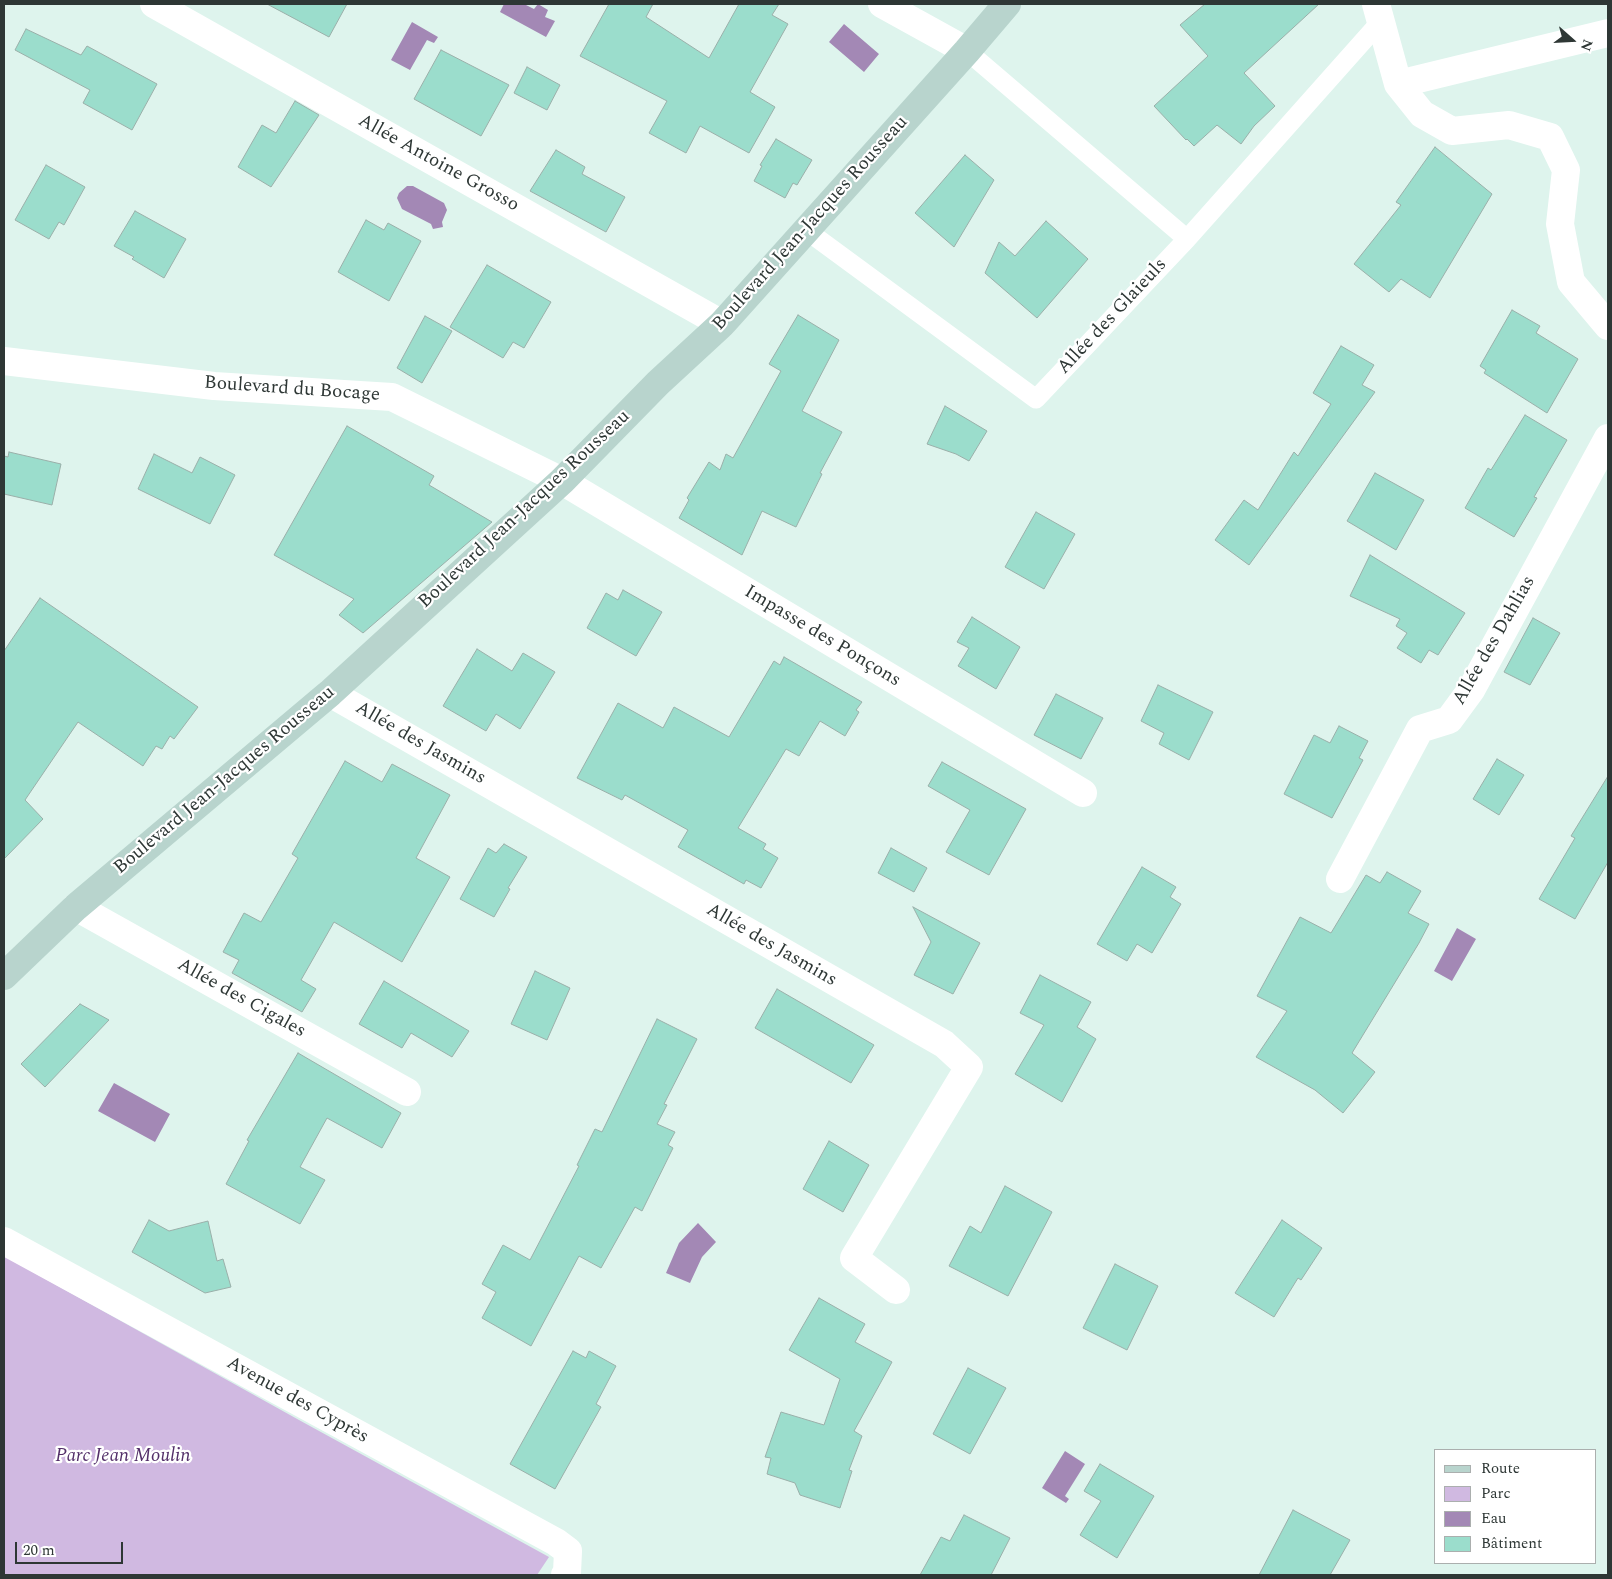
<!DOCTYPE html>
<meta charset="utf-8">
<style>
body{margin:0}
#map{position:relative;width:1612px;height:1579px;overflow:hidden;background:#def4ed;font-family:Spectral,serif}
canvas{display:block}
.frame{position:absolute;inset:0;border:5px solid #2e3735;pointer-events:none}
.legend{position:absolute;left:1434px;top:1449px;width:162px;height:115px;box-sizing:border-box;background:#fff;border:1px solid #abafae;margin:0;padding:6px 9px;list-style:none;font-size:15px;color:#2e3735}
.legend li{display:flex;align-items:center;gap:10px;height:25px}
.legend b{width:25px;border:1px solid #abafae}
.north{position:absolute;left:1547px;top:15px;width:50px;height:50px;-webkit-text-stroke:4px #fff;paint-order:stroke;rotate:109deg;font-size:14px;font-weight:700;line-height:20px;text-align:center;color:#2e3735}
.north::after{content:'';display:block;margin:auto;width:18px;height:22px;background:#2e3735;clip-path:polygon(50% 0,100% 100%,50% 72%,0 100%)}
.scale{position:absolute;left:15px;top:1542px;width:108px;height:22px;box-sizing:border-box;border:2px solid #2e3735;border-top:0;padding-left:6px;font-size:15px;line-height:18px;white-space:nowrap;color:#2e3735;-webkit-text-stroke:4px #fff;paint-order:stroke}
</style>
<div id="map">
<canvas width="1612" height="1579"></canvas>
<div class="frame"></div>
<ul class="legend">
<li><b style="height:6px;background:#b8d4cd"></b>Route</li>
<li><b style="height:14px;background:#d0b9e1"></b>Parc</li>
<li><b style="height:14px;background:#a388b5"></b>Eau</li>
<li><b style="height:14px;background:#9bddcc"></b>Bâtiment</li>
</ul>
<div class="north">N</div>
<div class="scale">20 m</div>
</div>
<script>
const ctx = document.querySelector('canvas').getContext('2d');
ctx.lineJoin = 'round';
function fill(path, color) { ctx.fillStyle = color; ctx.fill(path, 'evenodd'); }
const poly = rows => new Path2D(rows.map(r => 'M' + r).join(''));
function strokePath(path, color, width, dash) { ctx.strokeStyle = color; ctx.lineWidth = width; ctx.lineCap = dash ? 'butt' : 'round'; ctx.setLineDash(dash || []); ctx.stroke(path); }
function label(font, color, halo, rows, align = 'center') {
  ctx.font = font + ' Spectral,serif'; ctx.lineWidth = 4.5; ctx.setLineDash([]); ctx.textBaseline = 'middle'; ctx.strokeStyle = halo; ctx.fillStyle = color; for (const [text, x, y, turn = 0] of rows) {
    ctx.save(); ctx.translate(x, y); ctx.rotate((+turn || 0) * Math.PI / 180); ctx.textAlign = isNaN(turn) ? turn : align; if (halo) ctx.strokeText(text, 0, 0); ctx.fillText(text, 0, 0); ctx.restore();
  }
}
fill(poly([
 [4,1256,299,1420,549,1557,537,1575,4,1575]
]), '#d0b9e1');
fill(poly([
 [504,4,524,4,534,9,538,4,548,10,545,17,555,21,546,37,500,12],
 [412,22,438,37,434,43,427,40,410,70,391,60],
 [844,24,879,54,864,72,829,42],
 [407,186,413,186,444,203,447,210,442,222,443,227,433,229,431,224,402,209,397,198,399,193],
 [1457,928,1476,939,1452,981,1434,971],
 [114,1083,170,1114,155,1142,98,1111],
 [698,1223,716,1242,702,1257,690,1283,666,1273,679,1243],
 [1065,1451,1085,1464,1065,1496,1069,1499,1066,1503,1042,1488]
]), '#a388b5');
const building = poly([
 [267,4,347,4,329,37,267,4],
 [609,4,653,4,646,17,709,58,739,4,779,4,772,15,788,24,750,92,775,107,749,153,700,126,686,153,649,133,667,101,580,56,609,4],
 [1205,4,1319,4,1244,73,1275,106,1254,126,1241,144,1217,125,1194,146,1187,139,1186,140,1154,106,1208,56,1180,25,1205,4],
 [26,29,81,55,87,46,157,84,132,130,83,103,90,90,15,50,26,29],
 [441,50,509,85,481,136,414,99,441,50],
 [527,67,560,85,547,110,514,93,527,67],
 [295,101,319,115,271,187,238,167,262,125,276,133,295,101],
 [776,139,812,160,797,185,793,183,785,198,754,181,762,166,760,165,776,139],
 [1435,147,1492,194,1430,298,1401,279,1389,292,1354,264,1401,205,1396,202,1435,147],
 [556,150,585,167,582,174,625,197,606,232,530,191,556,150],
 [965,155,994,180,954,247,915,213,965,155],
 [46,165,85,187,64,225,59,222,49,239,15,220,46,165],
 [135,211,186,239,164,278,132,259,134,257,114,246,135,211],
 [366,220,384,230,388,223,421,241,389,301,338,272,366,220],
 [1046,221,1088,259,1037,318,985,273,999,242,1015,256,1046,221],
 [487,265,551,302,524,348,513,342,503,358,450,327,487,265],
 [1512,310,1540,326,1536,333,1578,359,1547,413,1484,373,1486,370,1480,366,1512,310],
 [798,315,839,340,802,411,842,432,820,473,822,474,796,527,762,511,742,555,679,518,689,500,687,498,709,462,720,470,726,454,733,458,781,371,769,364,798,315],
 [425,316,452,331,422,383,397,368,425,316],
 [1341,346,1374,365,1362,385,1375,392,1249,565,1215,540,1244,500,1258,510,1294,452,1298,456,1331,404,1313,393,1341,346],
 [945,406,987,431,969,461,956,454,927,444,945,406],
 [1525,415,1567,440,1534,497,1537,498,1514,537,1465,508,1488,468,1491,470,1525,415],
 [347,426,434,476,429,485,492,522,363,633,339,615,354,599,274,555,347,426],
 [9,452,61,464,52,505,4,494,4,456,8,457,9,452],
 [154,454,192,473,200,457,235,475,210,524,138,489,154,454],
 [1375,473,1424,500,1396,550,1347,521,1375,473],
 [1036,512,1075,534,1044,589,1005,567,1036,512],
 [1370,555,1465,613,1438,655,1429,650,1421,663,1397,648,1407,633,1396,626,1400,619,1350,596,1370,555],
 [623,590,662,612,636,656,587,628,606,593,618,600,623,590],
 [40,598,198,707,174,739,170,736,162,749,156,746,143,766,78,722,25,800,43,819,4,859,4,651,40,598],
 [972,617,1020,647,996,689,958,666,969,648,957,642,972,617],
 [1533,618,1560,633,1530,685,1504,672,1533,618],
 [477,649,512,671,523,653,555,672,520,729,496,714,486,731,443,706,477,649],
 [784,657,862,702,856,710,859,712,845,736,820,721,799,756,786,749,738,828,766,844,763,849,778,858,761,888,746,880,744,884,678,847,688,830,625,795,622,800,577,778,618,703,663,728,674,707,729,737,774,661,780,665,784,657],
 [1158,685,1213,712,1189,760,1159,744,1164,733,1141,721,1158,685],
 [1056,694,1103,718,1081,759,1034,735,1056,694],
 [1339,726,1368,741,1359,758,1363,760,1332,818,1284,794,1314,735,1330,743,1339,726],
 [1497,759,1524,775,1499,815,1473,799,1497,759],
 [345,761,382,782,392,764,450,795,416,858,450,877,402,962,334,922,301,980,316,989,302,1012,232,973,239,960,223,952,244,913,261,922,298,858,292,854,345,761],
 [942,762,1026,809,989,875,946,852,970,810,928,786,942,762],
 [1608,776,1608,862,1575,919,1539,899,1575,838,1571,836,1608,776],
 [504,844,527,857,508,888,510,889,494,917,460,899,488,848,496,853,504,844],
 [891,848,927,868,914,892,878,873,891,848],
 [1142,867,1176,887,1170,897,1181,904,1152,953,1137,944,1127,961,1097,944,1142,867],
 [1387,872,1421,891,1408,913,1429,924,1419,943,1352,1053,1375,1072,1343,1113,1315,1090,1256,1057,1287,1011,1257,996,1300,917,1331,933,1366,875,1380,883,1387,872],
 [913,907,980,943,953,994,914,975,931,942,913,907],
 [535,971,570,988,547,1040,511,1024,535,971],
 [1040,975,1091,1002,1077,1027,1096,1039,1062,1102,1015,1074,1044,1025,1020,1013,1040,975],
 [384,981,469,1031,452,1057,411,1033,402,1048,359,1024,384,981],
 [777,989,874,1045,851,1083,755,1028,777,989],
 [80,1004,109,1020,45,1087,21,1064,80,1004],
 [657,1019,697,1039,664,1104,667,1105,657,1124,675,1132,668,1145,673,1148,642,1211,635,1207,601,1268,579,1256,531,1346,482,1318,496,1292,482,1284,503,1245,530,1260,579,1166,577,1165,595,1129,602,1132,657,1019],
 [298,1053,401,1113,382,1148,327,1118,300,1167,325,1180,300,1224,226,1184,249,1141,247,1140,298,1053],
 [829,1141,869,1165,843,1212,803,1189,829,1141],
 [1005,1186,1052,1212,1008,1296,949,1266,970,1226,981,1233,1005,1186],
 [149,1220,169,1231,208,1221,217,1261,223,1259,231,1287,205,1293,132,1252,149,1220],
 [1282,1220,1322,1248,1301,1280,1298,1278,1274,1317,1235,1293,1282,1220],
 [1115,1264,1158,1286,1127,1350,1083,1328,1115,1264],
 [819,1298,865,1324,855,1342,892,1362,854,1431,862,1436,849,1470,852,1471,840,1508,800,1495,795,1483,767,1474,771,1458,765,1457,781,1412,824,1425,840,1379,789,1350,819,1298],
 [573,1351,586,1358,589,1351,616,1366,596,1404,601,1407,555,1489,510,1464,573,1351],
 [968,1368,1006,1388,970,1454,933,1434,968,1368],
 [1100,1464,1154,1496,1117,1558,1080,1535,1101,1501,1084,1491,1100,1464],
 [1293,1510,1350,1540,1330,1575,1259,1575,1293,1510],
 [964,1515,1010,1538,991,1575,920,1575,941,1537,950,1541,964,1515]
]);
fill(building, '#9bddcc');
strokePath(building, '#9aafa9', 1);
strokePath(poly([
 [967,51,1187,239],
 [806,230,1036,399,1187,239,1381,21]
]), '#fff', 19);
strokePath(poly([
 [154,4,722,324],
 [882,4,967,51],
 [1376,4,1398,84,1422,114,1452,131,1509,125,1550,137,1566,170,1560,224,1571,282,1608,326],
 [1398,84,1608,33],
 [4,361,214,386,392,397,562,481,1083,793],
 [330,693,944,1044,969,1067,854,1258,896,1290],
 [1340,879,1420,729,1449,720,1471,690,1608,438],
 [76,907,407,1092],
 [4,1241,556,1542,568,1551,567,1573,565,1575]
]), '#fff', 28);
strokePath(poly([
 [4,976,76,907,330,693,562,481,658,383,722,324,967,51,1007,4]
]), '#b8d4cd', 28);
label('19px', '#2e3735', '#fff', [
 ["Allée Antoine Grosso",438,164,29],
 ["Boulevard Jean-Jacques Rousseau",811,224,-48],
 ["Allée des Glaieuls",1113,317,-47],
 ["Boulevard du Bocage",292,390,4],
 ["Boulevard Jean-Jacques Rousseau",525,510,-43],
 ["Impasse des Ponçons",822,637,31],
 ["Allée des Dahlias",1495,641,-60],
 ["Allée des Jasmins",420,744,30],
 ["Boulevard Jean-Jacques Rousseau",225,781,-40],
 ["Allée des Jasmins",771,946,30],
 ["Allée des Cigales",241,999,29],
 ["Avenue des Cyprès",297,1401,29]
]);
label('italic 19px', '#532f69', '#fff', [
 ["Parc Jean Moulin",123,1457]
]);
</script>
